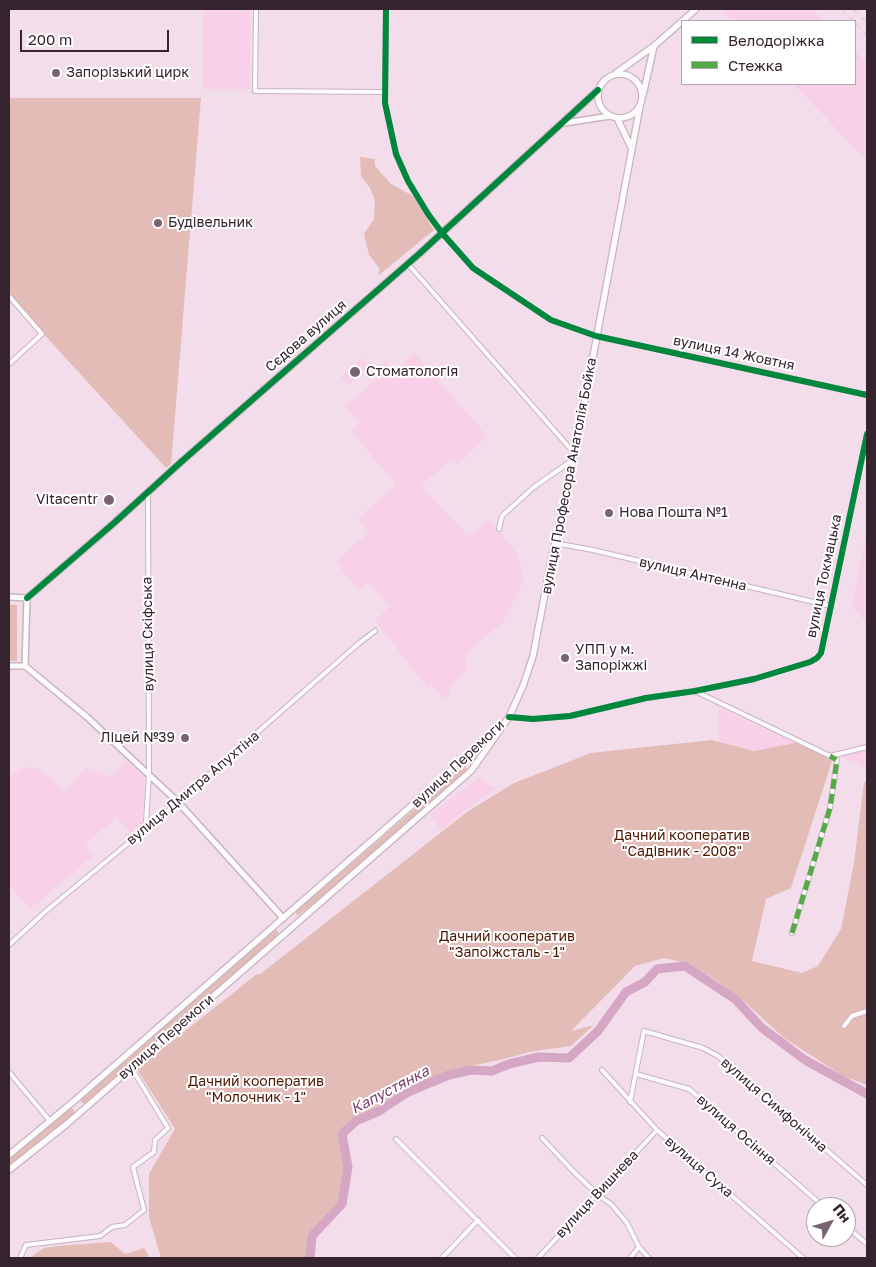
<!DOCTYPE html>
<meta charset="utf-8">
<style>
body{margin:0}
#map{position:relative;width:876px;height:1267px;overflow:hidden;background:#f3ddea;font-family:"Golos Text",sans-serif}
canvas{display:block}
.frame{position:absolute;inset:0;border:10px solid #35232e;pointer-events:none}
.legend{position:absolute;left:681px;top:20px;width:175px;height:65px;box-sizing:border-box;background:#fff;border:1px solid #aea7ab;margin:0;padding:6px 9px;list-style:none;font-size:15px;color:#35232e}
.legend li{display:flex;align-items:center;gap:10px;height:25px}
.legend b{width:25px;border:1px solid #aea7ab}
.north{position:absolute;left:806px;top:1197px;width:50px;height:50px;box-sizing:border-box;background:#fff;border:1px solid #aea7ab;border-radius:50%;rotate:51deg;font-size:14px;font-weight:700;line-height:20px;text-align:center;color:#35232e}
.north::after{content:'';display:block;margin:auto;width:18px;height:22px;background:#786470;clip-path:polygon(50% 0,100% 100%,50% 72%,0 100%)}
.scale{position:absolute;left:20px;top:30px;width:149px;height:22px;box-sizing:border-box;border:2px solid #35232e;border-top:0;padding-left:6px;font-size:15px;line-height:18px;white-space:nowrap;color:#35232e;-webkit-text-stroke:4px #fff;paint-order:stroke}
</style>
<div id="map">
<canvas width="876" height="1267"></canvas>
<div class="frame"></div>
<ul class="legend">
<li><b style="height:6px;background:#00873e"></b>Велодоріжка</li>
<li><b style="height:6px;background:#54aa44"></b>Стежка</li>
</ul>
<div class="north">Пн</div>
<div class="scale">200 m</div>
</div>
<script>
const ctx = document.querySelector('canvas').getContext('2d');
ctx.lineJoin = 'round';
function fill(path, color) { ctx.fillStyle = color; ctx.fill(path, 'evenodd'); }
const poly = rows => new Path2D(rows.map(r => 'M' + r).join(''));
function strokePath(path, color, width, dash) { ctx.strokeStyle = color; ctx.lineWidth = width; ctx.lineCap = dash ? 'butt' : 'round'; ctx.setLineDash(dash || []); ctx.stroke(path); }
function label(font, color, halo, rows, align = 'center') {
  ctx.font = font + ' "Golos Text",sans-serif'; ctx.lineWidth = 4; ctx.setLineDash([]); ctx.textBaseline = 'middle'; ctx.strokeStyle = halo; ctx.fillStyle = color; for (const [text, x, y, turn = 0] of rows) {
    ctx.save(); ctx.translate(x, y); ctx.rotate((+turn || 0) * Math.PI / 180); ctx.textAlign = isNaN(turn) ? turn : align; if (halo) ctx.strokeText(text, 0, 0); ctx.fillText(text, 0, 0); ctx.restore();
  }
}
fill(poly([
 [203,9,250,9,250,89,203,89],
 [720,9,812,9,825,21,732,21],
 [855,51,867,63,867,160,793,84,855,84],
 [414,353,487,436,457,465,451,459,421,486,469,537,489,519,518,555,524,580,504,621,467,653,465,663,468,668,448,688,450,693,444,699,432,685,428,688,375,621,390,606,368,582,358,590,336,562,369,532,358,519,396,484,351,431,360,423,345,407,379,377,374,370,386,361,395,371],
 [362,358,369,367,348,385,341,377],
 [867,531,867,623,852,607],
 [719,708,798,744,754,751,718,741],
 [867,750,867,769,841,757,843,751],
 [126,761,145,778,142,825,131,834,117,817,85,844,94,855,30,909,9,884,9,778,20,769,29,767,39,769,65,792,86,767,111,777],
 [479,778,497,789,466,809,441,830,430,814]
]), '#f8d0e8');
fill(poly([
 [9,98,201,98,171,464,166,468,9,296],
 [360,157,375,159,375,166,391,184,413,196,434,230,379,275,379,268,369,255,364,234,374,219,375,200,370,188,361,176],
 [9,605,17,605,17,661,9,661],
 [712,740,754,751,801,742,832,761,791,888,766,899,752,961,802,973,818,966,841,929,854,863,864,782,867,782,867,1085,843,1076,784,1038,746,1003,717,981,690,964,664,958,635,966,571,1031,594,1025,571,1046,534,1051,504,1059,448,1071,410,1089,355,1118,339,1132,345,1165,341,1199,308,1236,307,1258,161,1258,149,1217,149,1174,175,1129,137,1069,257,974,259,975,467,812,514,783,591,753],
 [465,766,467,769,466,771,317,901,297,916,296,911],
 [277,930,279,935,253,958,230,981,214,991,84,1104,81,1102,81,1099,152,1037,274,931],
 [70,1108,73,1109,75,1113,9,1167,9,1159],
 [111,1242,125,1254,144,1248,150,1258,29,1258,44,1248,58,1246]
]), '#e3bcb7');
strokePath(poly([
 [310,1258,312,1236,342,1204,348,1167,342,1134,356,1121,379,1111,408,1092,449,1075,471,1070,492,1071,509,1064,539,1057,569,1058,598,1031,626,992,645,982,657,969,685,966,735,999,762,1028,805,1060,867,1094]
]), '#d5a7c4', 9);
const minor = poly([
 [256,9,255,91,385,92],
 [386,9,385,103,396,154,408,181,428,214,442,233,473,268,551,320,596,336,867,395],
 [408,264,575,454],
 [9,296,42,334,9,364],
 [499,529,502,516,534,487,574,459],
 [554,543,593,550,831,606],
 [695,691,830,756,867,747],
 [509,717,533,719,570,716,646,698,695,691,754,679,810,662,817,658,821,653,867,434],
 [143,831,146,822,149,775,148,493],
 [792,933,830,808,837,760,830,756],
 [9,945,46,911,178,802,358,644,375,631],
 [844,1026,852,1016,867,1011],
 [602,1070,657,1130,803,1258],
 [9,1072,50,1121],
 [636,1074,689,1089,824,1207],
 [630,1102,644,1031,703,1048,718,1056,867,1185],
 [542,1138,573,1171,597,1194,612,1205,627,1223,639,1247,649,1258],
 [396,1139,515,1258],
 [846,1226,867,1244],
 [20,1258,26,1245,100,1236,112,1227,125,1225,144,1210,133,1167,154,1152,155,1140,168,1128,131,1067],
 [442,1258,478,1220],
 [538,1258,657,1130],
 [630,1258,639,1247]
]);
const tertiary = poly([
 [565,123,610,116],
 [9,597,27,598],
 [27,598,114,523,181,462,419,254,598,90],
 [9,666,25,666,27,598],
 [25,666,87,717,178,802,283,918]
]);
const secondary = poly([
 [616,73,654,46,696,9],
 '598 96a22 22 0 1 1 44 0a22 22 0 1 1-44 0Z',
 [643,95,654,46],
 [617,118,631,147],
 [9,1155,74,1101,426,793,498,727],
 [9,1170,68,1123,471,771,509,717,523,686,533,656,552,556,577,442,640,106]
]);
strokePath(minor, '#c7b5c0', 6);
strokePath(tertiary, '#c7b5c0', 8);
strokePath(secondary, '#c7b5c0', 8);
strokePath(minor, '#fdfafc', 4);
strokePath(tertiary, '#fdfafc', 5);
strokePath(secondary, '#fdfafc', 5.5);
strokePath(poly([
 [841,9,853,21],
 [853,9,867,23],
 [855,23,867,36]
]), '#c9c3c6', 1, [6, 6]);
strokePath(poly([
 [792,933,830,808,837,760,830,756]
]), '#54aa44', 5, [10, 5]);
strokePath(poly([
 [386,9,385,103,396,154,408,181,428,214,442,233,473,268,551,320,596,336,867,395],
 [27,598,114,523,181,462,419,254,598,90],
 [509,717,533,719,570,716,646,698,695,691,754,679,810,662,817,658,821,653,867,434]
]), '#00873e', 6);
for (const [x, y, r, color] of [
 [56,73,5,"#786470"],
 [158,223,5,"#786470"],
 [355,372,6,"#786470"],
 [109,500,6,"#786470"],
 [609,513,5,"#786470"],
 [565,658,5,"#786470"],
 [185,738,5,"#786470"]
]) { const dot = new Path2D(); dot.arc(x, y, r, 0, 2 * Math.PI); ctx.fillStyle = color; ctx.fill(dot); strokePath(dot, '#fff', 2); }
label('14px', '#35232e', '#fff', [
 ["Запорізький цирк",66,73],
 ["Будівельник",168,223],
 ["Стоматологія",366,372],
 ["Vitacentr",98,500,"right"],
 ["Нова Пошта №1",619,513],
 ["УПП у м.",575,650],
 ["Запоріжжі",575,666],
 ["Ліцей №39",175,738,"right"]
], 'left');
label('14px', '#35232e', '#fff', [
 ["Сєдова вулиця",306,336,-41],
 ["вулиця 14 Жовтня",734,353,12],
 ["вулиця Професора Анатолія Бойка",569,476,-79],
 ["вулиця Антенна",693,574,13],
 ["вулиця Токмацька",824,576,-78],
 ["вулиця Скіфська",148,634,-91],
 ["вулиця Перемоги",458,764,-43],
 ["вулиця Дмитра Апухтіна",193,788,-40],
 ["вулиця Перемоги",166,1037,-41],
 ["вулиця Симфонічна",774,1105,41],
 ["вулиця Осіння",736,1130,41],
 ["вулиця Суха",699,1167,41],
 ["вулиця Вишнева",597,1194,-47]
]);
label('14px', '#4e1700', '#fff', [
 ["Дачний кооператив",682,836],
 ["\"Садівник - 2008\"",682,852],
 ["Дачний кооператив",507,937],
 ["\"Запоіжсталь - 1\"",507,953],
 ["Дачний кооператив",256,1082],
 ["\"Молочник - 1\"",256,1098]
]);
label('italic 15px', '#7f3b69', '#fff', [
 ["Капустянка",390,1090,-28]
]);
</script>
